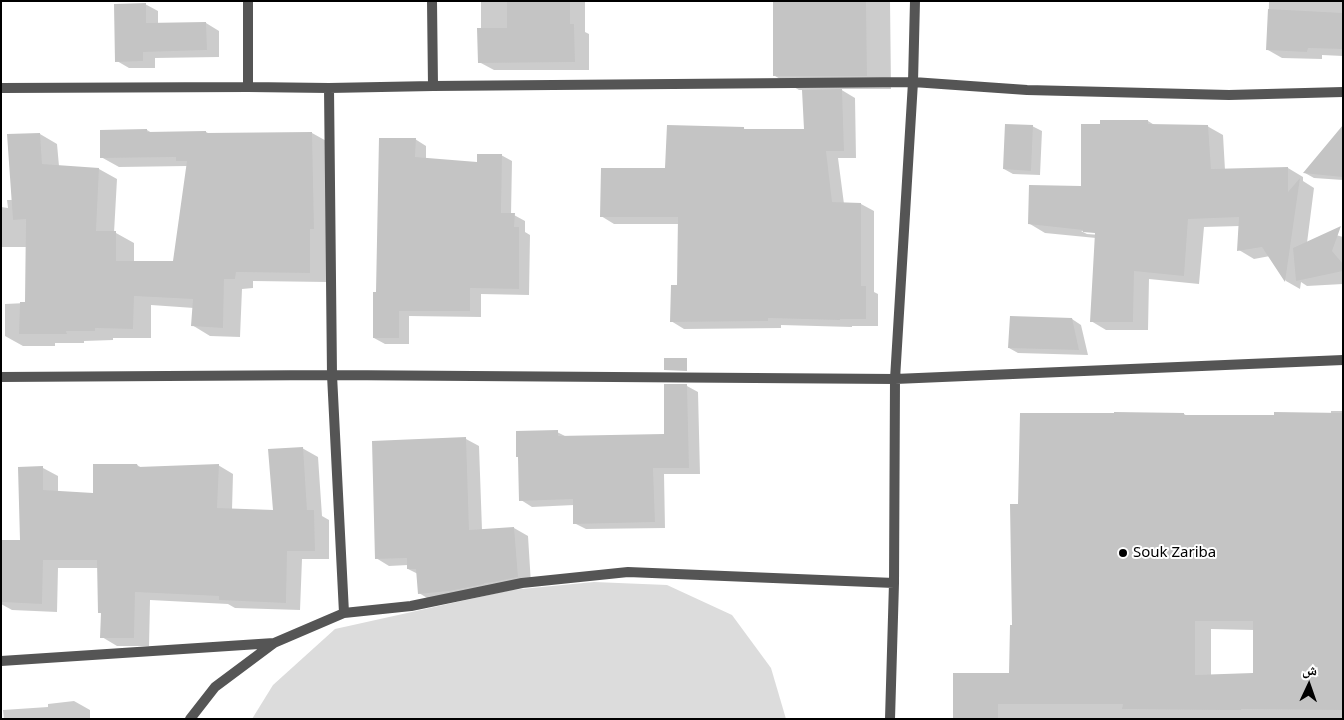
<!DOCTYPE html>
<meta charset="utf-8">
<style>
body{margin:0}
#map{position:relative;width:1344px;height:720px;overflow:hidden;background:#fff;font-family:"Noto Sans","Noto Naskh Arabic",sans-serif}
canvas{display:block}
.frame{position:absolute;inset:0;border:2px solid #000;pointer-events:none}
.north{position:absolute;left:1284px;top:660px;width:50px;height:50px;-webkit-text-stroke:4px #fff;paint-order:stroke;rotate:3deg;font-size:14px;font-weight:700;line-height:20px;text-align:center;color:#000}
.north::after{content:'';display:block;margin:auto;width:18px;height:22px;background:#000;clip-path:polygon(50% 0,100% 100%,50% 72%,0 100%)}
</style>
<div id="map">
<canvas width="1344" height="720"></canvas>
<div class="frame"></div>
<div class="north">ش</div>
</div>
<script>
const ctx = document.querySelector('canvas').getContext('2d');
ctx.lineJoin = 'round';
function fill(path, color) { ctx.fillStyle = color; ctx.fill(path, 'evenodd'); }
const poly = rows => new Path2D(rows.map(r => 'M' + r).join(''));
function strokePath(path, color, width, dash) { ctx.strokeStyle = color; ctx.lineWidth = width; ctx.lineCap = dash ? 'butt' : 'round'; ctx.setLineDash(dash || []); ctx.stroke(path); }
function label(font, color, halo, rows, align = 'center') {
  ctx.font = font + ' "Noto Sans",sans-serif'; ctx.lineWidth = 4; ctx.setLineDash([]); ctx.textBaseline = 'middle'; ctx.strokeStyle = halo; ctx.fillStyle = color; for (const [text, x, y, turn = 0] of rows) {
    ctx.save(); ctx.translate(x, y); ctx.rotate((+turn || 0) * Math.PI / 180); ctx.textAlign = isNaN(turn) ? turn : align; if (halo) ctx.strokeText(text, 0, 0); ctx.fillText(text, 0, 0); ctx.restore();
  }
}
fill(poly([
 [594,582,667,585,732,615,771,668,786,719,252,719,273,685,335,629,511,590]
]), '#dcdcdc');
fill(poly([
 [481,1,585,1,585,32,589,34,589,70,494,70,479,62,481,29],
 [774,1,890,1,891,89,840,89,855,98,856,158,838,158,844,204,861,204,874,211,874,292,878,294,878,326,852,326,852,327,781,325,781,328,684,329,671,321,679,287,679,224,614,224,601,216,667,169,743,128,746,130,805,130,803,90,799,90,775,76],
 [1269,1,1343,1,1343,56,1322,55,1322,59,1282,58,1268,50],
 [145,4,158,11,158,24,206,23,219,31,219,57,155,58,155,68,129,68,117,61],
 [1148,121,1156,126,1207,126,1223,135,1225,170,1288,168,1303,177,1303,181,1314,188,1307,243,1329,233,1343,237,1343,284,1307,286,1301,282,1300,289,1286,281,1270,256,1254,259,1239,250,1240,226,1204,227,1199,284,1149,279,1148,330,1106,330,1091,321,1096,238,1045,233,1030,224,1082,187],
 [1081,231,1101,232,1101,235,1087,234],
 [1032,126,1042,131,1040,175,1013,174,1004,169],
 [147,130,152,133,206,132,210,134,312,133,330,143,327,282,253,281,253,288,242,289,240,337,210,336,192,325,194,308,151,305,151,338,113,338,113,340,84,341,84,343,55,343,55,346,23,346,5,336,5,304,26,303,27,247,1,247,1,207,8,208,7,200,13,200,40,134,57,144,59,166,99,169,117,179,114,233,116,233,134,243,134,262,174,262,187,166,119,167,101,157],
 [1343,137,1343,180,1314,178,1305,173],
 [415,139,426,146,426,159,478,163,501,155,512,161,511,215,514,215,525,221,525,232,530,235,529,295,481,294,481,317,409,316,409,344,385,344,374,338,378,293],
 [1072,319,1081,325,1088,355,1018,353,1009,348],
 [665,386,687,386,698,392,700,474,664,474,665,528,586,529,574,523,574,505,532,507,521,500,557,432,567,437,665,435],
 [1331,411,1343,411,1343,719,953,719,1011,674,1019,505,1184,414,1187,416,1275,416,1331,414],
 [1211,629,1254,630,1254,674,1211,675],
 [466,439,479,446,482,530,514,528,528,536,531,584,432,601,419,593,418,574,408,569,408,565,389,566,376,558],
 [302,448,318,457,322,516,329,520,329,559,302,559,300,610,235,608,228,604,150,600,149,646,117,646,102,637,102,614,99,612,99,568,58,568,57,612,12,610,1,604,1,541,21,541,43,468,58,476,58,492,95,494,137,465,142,468,218,465,233,474,232,510,274,511],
 [74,701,90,710,90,719,4,719,3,710,48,707,48,704]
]), '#0003');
fill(poly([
 [507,1,570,1,570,24,574,24,575,62,478,63,477,28,507,28],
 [773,1,866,1,867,76,773,76],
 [146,3,146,23,206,22,207,50,143,52,143,61,115,62,114,4],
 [1268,9,1343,13,1343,49,1308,48,1307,52,1266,50],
 [842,89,844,151,826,151,832,202,861,203,861,286,866,286,866,319,840,319,840,320,768,318,768,321,670,322,671,285,677,285,678,217,600,217,601,168,665,168,667,125,744,127,744,129,804,129,802,90],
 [1100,120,1148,120,1148,124,1208,125,1211,169,1288,167,1288,192,1300,178,1285,282,1262,247,1237,251,1239,217,1188,219,1184,276,1134,271,1133,322,1090,322,1095,233,1083,232,1083,230,1028,224,1029,185,1081,186,1081,124,1100,124],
 [1005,124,1033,125,1031,171,1003,169],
 [1343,125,1343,177,1303,173],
 [147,129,147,132,206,131,206,133,312,132,314,229,310,229,310,273,236,272,235,279,224,279,223,328,191,326,193,299,134,296,133,329,95,328,95,331,66,331,67,334,19,334,20,302,25,302,26,219,13,220,7,134,40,133,42,164,99,168,96,231,116,231,116,261,173,261,187,161,176,161,176,157,100,158,100,130],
 [379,138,416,138,415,157,477,162,477,154,502,154,501,213,515,213,514,227,519,227,519,289,470,288,470,311,399,311,399,338,373,338,373,292,376,292],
 [1341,226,1332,251,1343,264,1343,271,1296,281,1293,248],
 [1010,316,1072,318,1079,350,1008,348],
 [664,358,687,358,687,371,664,370],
 [664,384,687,384,689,468,653,468,655,522,573,524,573,499,519,501,518,457,516,457,516,431,558,430,558,436,664,434],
 [1114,412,1184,413,1184,415,1274,415,1274,412,1343,413,1343,710,1241,709,1241,710,1225,710,1122,709,1123,704,998,704,998,719,953,719,953,673,1009,673,1010,625,1012,625,1010,504,1018,504,1020,413,1114,413],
 [1195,621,1253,621,1253,673,1195,675],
 [466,437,469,530,514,527,518,577,494,582,484,583,484,584,449,591,418,594,416,569,407,569,407,558,375,559,372,441],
 [303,447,307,510,314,510,315,551,287,551,286,603,219,600,219,596,135,592,134,638,100,638,101,613,98,613,97,560,43,560,42,604,1,602,1,540,20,540,18,467,43,466,43,490,93,493,93,464,137,464,138,467,219,464,217,508,273,510,268,449]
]), '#c4c4c4');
strokePath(poly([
 [248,1,248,87],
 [432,1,433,86],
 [1,88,248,87,329,88,433,86,913,82,1027,90,1229,95,1343,92],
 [329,88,332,375,344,613],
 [1,377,332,375,895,379,1343,360],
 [1,661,274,643],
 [190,719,215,687,274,643,344,613,411,606,522,583,628,572,894,583],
 [890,719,894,583,895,379,913,82,915,1]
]), '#555', 10);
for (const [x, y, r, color] of [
 [1123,553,5,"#000"]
]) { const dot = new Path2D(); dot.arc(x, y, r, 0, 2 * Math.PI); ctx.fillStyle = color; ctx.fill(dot); strokePath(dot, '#fff', 2); }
label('15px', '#000', '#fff', [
 ["Souk Zariba",1133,553]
], 'left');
</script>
